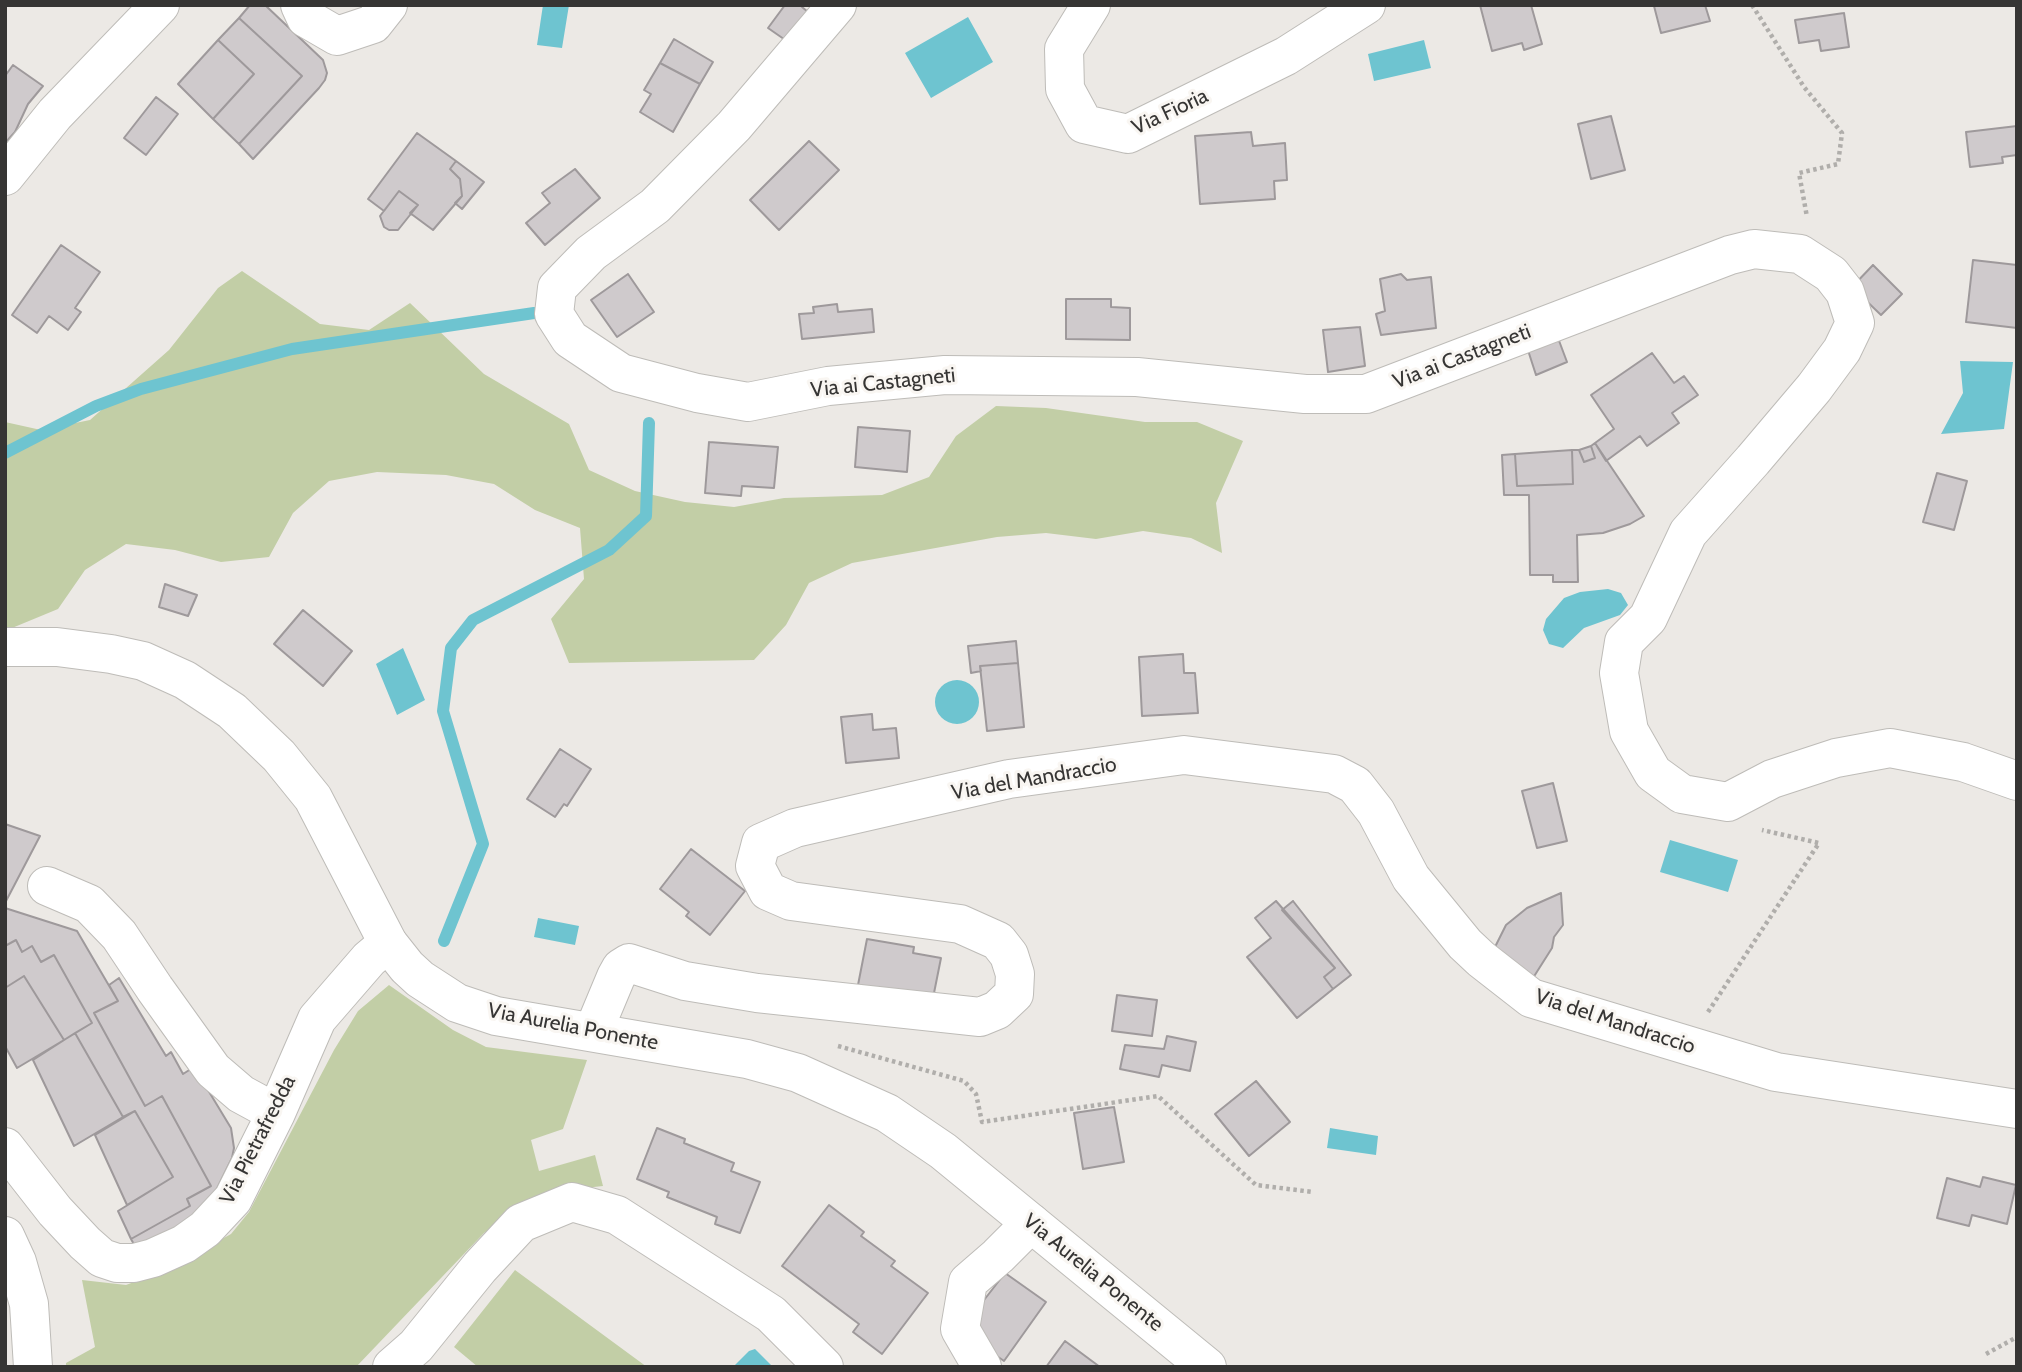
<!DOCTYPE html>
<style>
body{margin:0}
#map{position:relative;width:2022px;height:1372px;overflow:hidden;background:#ece9e5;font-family:Cabin,sans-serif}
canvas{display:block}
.frame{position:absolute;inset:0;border:7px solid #363534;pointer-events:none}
</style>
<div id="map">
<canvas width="2022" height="1372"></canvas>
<div class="frame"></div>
</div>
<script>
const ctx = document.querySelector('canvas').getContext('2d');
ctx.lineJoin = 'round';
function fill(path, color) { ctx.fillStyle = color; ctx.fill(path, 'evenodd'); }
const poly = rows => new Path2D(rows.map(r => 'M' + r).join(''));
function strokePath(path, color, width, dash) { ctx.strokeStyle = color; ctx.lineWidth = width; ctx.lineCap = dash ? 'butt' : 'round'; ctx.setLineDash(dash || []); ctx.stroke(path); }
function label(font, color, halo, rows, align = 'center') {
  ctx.font = font + ' Cabin,sans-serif'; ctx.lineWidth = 6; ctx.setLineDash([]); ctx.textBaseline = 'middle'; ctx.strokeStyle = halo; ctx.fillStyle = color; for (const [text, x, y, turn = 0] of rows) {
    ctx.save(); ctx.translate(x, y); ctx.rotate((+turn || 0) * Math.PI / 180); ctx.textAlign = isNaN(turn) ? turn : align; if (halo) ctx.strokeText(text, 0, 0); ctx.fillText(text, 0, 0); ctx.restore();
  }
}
fill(poly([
 [242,271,320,324,369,330,410,303,484,374,569,424,589,470,635,491,685,502,734,507,784,498,882,495,929,477,956,436,996,406,1046,408,1145,422,1197,422,1243,441,1216,503,1222,553,1191,538,1143,531,1096,539,1046,533,997,537,852,563,809,583,786,625,754,660,569,663,551,619,584,579,580,528,535,510,494,484,446,475,377,472,329,481,293,513,269,557,221,562,175,550,126,544,85,570,58,609,12,628,5,627,5,422,41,430,90,420,169,350,218,288],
 [389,985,453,1030,486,1047,587,1060,563,1129,531,1140,539,1171,595,1155,603,1186,548,1192,484,1233,356,1367,66,1367,66,1363,95,1347,82,1280,126,1285,164,1271,231,1234,249,1212,334,1050,358,1011],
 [515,1270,647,1367,478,1367,454,1347]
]), '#c2cea6');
fill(poly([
 [543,5,569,5,562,48,537,45],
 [968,17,993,62,931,98,905,53],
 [1424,40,1431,68,1374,81,1368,54],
 [1960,361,2013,362,2004,429,1941,434,1963,393],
 [1608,589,1621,593,1628,605,1620,615,1584,628,1563,648,1549,644,1543,630,1546,619,1564,598,1580,592],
 [403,648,425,700,397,715,376,664],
 '935 702a22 22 0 1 1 44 0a22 22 0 1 1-44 0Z',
 [1670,840,1738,860,1728,892,1660,872],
 [538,918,579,926,575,945,534,937],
 [1330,1128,1378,1136,1376,1155,1327,1148],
 [755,1349,773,1367,733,1367,749,1351]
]), '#6ec4d0');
strokePath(poly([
 [5,453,96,406,141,389,292,349,534,313],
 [444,941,483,844,443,711,451,648,473,620,609,550,646,516,649,423]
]), '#6ec4d0', 12);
const building = poly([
 [250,5,265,5,323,60,327,73,325,80,319,88,253,159,239,144,302,76,239,18,250,5],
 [785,5,803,5,802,7,814,17,791,44,768,28,785,5],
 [1480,5,1531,5,1542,44,1524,50,1522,43,1492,51,1480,5],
 [1705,5,1710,21,1661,33,1654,6,1705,5],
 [1844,13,1849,47,1821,51,1819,40,1799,43,1795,20,1844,13],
 [239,18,302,76,239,144,213,119,254,74,218,40,239,18],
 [674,39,713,62,700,84,660,63,674,39],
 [218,40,254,74,213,119,178,84,218,40],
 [660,63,700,84,673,132,640,112,651,94,644,90,660,63],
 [13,65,43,86,28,104,15,132,5,143,5,76,13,65],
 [156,97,178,114,146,155,124,138,156,97],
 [1611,116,1625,170,1591,179,1578,124,1611,116],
 [2017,126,2017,155,2002,157,2003,163,1970,167,1966,132,2017,126],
 [1251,132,1253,146,1285,143,1287,180,1274,181,1275,199,1200,204,1195,136,1251,132],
 [417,133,456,161,450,169,460,179,462,196,433,230,410,213,418,205,399,191,384,211,368,199,417,133],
 [809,141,839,170,779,230,750,200,809,141],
 [456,161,484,182,462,209,455,203,462,196,460,179,450,169,456,161],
 [575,169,600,198,545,245,526,223,550,203,542,193,575,169],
 [399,191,418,205,398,230,389,230,384,227,380,216,399,191],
 [61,245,100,272,75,308,81,312,68,330,49,316,37,333,12,315,61,245],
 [1973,260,2017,265,2017,328,1966,322,1973,260],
 [1873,265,1902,294,1881,315,1852,287,1873,265],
 [628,274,654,312,617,337,591,300,628,274],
 [1401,274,1407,280,1431,277,1436,328,1381,335,1376,314,1385,311,1380,279,1401,274],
 [1066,299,1111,299,1111,307,1130,308,1130,340,1066,339,1066,299],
 [837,304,838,312,872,309,874,332,802,339,799,314,814,313,813,307,837,304],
 [1360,327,1365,366,1328,372,1323,330,1360,327],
 [1555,330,1567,362,1536,375,1525,341,1555,330],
 [1652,353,1674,383,1684,376,1698,395,1672,413,1679,423,1647,446,1640,436,1606,461,1595,443,1614,429,1591,395,1652,353],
 [858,427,910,431,907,472,855,467,858,427],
 [709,442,778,447,774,488,742,486,741,496,705,493,709,442],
 [1595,443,1644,516,1630,524,1603,533,1577,535,1578,582,1553,582,1553,575,1530,575,1529,495,1504,495,1502,455,1515,454,1517,486,1573,484,1572,450,1579,450,1584,462,1595,458,1591,446,1595,443],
 [1591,446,1595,458,1584,462,1579,450,1591,446],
 [1572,450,1573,484,1517,486,1515,454,1572,450],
 [1937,473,1967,481,1954,530,1923,522,1937,473],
 [165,584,197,595,188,616,159,607,165,584],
 [303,610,352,651,323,686,274,644,303,610],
 [1016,641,1018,663,980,666,981,671,971,673,968,646,1016,641],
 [1183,654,1184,673,1195,673,1198,713,1142,716,1139,657,1183,654],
 [1018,663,1024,727,987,731,980,666,1018,663],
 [872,714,873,730,896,728,899,758,846,763,841,717,872,714],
 [560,749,591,769,567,806,564,804,555,817,527,799,560,749],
 [1553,783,1567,841,1537,848,1522,791,1553,783],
 [5,824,40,836,5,903,5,824],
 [691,849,745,891,710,935,686,916,689,912,660,889,691,849],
 [1561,893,1563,925,1554,937,1552,948,1533,978,1492,953,1506,925,1527,908,1561,893],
 [1276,901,1335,968,1324,977,1333,989,1297,1018,1247,957,1271,938,1255,918,1276,901],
 [1293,901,1351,975,1333,989,1324,977,1335,968,1282,910,1293,901],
 [5,908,77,931,118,1001,94,1013,145,1106,162,1096,211,1186,187,1199,190,1206,131,1239,118,1211,173,1177,135,1111,123,1117,75,1033,92,1023,54,955,41,962,32,946,22,952,16,940,5,946,5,908],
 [867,939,914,947,913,953,941,958,933,998,858,985,867,939],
 [16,940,22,952,32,946,41,962,54,955,92,1023,64,1040,24,976,5,988,5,946,16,940],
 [24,976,64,1040,17,1068,5,1046,5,988,24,976],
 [119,978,166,1056,171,1052,183,1074,194,1067,231,1128,234,1148,232,1158,210,1203,186,1223,136,1248,131,1239,190,1206,187,1199,211,1186,162,1096,145,1106,94,1013,118,1001,109,985,119,978],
 [1117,995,1157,1000,1152,1036,1112,1031,1117,995],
 [75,1033,123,1117,74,1146,33,1060,75,1033],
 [1167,1036,1196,1042,1190,1071,1162,1065,1159,1077,1120,1069,1125,1045,1164,1049,1167,1036],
 [1256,1081,1290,1122,1249,1156,1215,1114,1256,1081],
 [1114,1107,1124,1162,1083,1169,1074,1113,1114,1107],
 [135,1111,173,1177,127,1205,95,1135,135,1111],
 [657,1128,685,1139,684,1143,734,1163,731,1171,760,1182,740,1233,715,1224,717,1217,667,1197,669,1192,637,1179,657,1128],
 [1983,1177,2016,1185,2007,1224,1972,1215,1969,1226,1937,1218,1947,1178,1980,1187,1983,1177],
 [829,1205,864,1232,861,1236,895,1261,891,1266,928,1293,882,1354,853,1332,859,1324,782,1266,829,1205],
 [1005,1273,1046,1302,1004,1361,974,1340,974,1313,1005,1273],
 [1065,1341,1100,1367,1046,1367,1065,1341]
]);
fill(building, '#cfcacc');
strokePath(building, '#9e999b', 2);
const minor = poly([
 [300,5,306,18,337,36,373,24,388,5],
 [837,5,734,126,655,206,591,253,557,288,554,314,570,339,621,373,697,393,748,402,828,386,945,375,1137,377,1305,394,1366,394,1730,255,1754,249,1800,254,1831,274,1845,292,1855,323,1842,350,1814,388,1753,460,1688,533,1648,618,1624,642,1619,673,1629,731,1653,773,1682,794,1728,802,1772,779,1836,758,1890,748,1963,762,2017,781],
 [1091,5,1064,49,1065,89,1084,124,1128,134,1286,56,1366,5],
 [47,886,89,904,119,935,155,989,213,1070,241,1094,276,1113],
 [593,1032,616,977,621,968,629,963,685,981,757,993,980,1017,997,1010,1014,994,1015,974,1009,955,998,941,960,924,791,901,768,891,755,866,761,843,795,828,1009,779,1184,755,1334,774,1355,785,1376,812,1411,878,1465,944,1481,959,1531,998,1776,1072,2017,1109],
 [5,1147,55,1211,85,1243,102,1258,117,1263,134,1263,153,1258,184,1244,205,1229,233,1199,276,1113,317,1019,369,959,388,943],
 [5,1236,17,1262,29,1304,33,1367],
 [392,1367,416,1346,480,1267,521,1223,572,1202,617,1215,771,1314,824,1367],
 [982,1367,960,1329,968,1282,998,1256,1031,1223]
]);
const major = poly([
 [5,176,55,114,160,5],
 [5,647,57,647,111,654,143,661,185,680,232,711,279,756,313,798,388,943,407,967,420,979,457,1003,496,1016,747,1059,798,1073,887,1113,943,1151,1207,1367]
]);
strokePath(minor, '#bebcb8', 40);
strokePath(major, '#bebcb8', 40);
strokePath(poly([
 [1752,5,1804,87,1842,133,1838,164,1799,173,1807,217],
 [1708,1012,1819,843,1762,830],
 [838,1046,964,1081,976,1094,982,1122,1158,1096,1256,1185,1313,1192],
 [1986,1354,2017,1337]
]), '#b0aeab', 4.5, [3.5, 3.5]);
strokePath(minor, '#fff', 38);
strokePath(major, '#fff', 38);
label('21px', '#363534', '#f9f6f2', [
 ["Via Fioria",1170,112,-25],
 ["Via ai Castagneti",1462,357,-21],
 ["Via ai Castagneti",883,383,-6],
 ["Via del Mandraccio",1034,779,-10],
 ["Via del Mandraccio",1615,1022,18],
 ["Via Aurelia Ponente",573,1027,11],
 ["Via Pietrafredda",258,1140,-63],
 ["Via Aurelia Ponente",1093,1273,39]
]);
</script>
